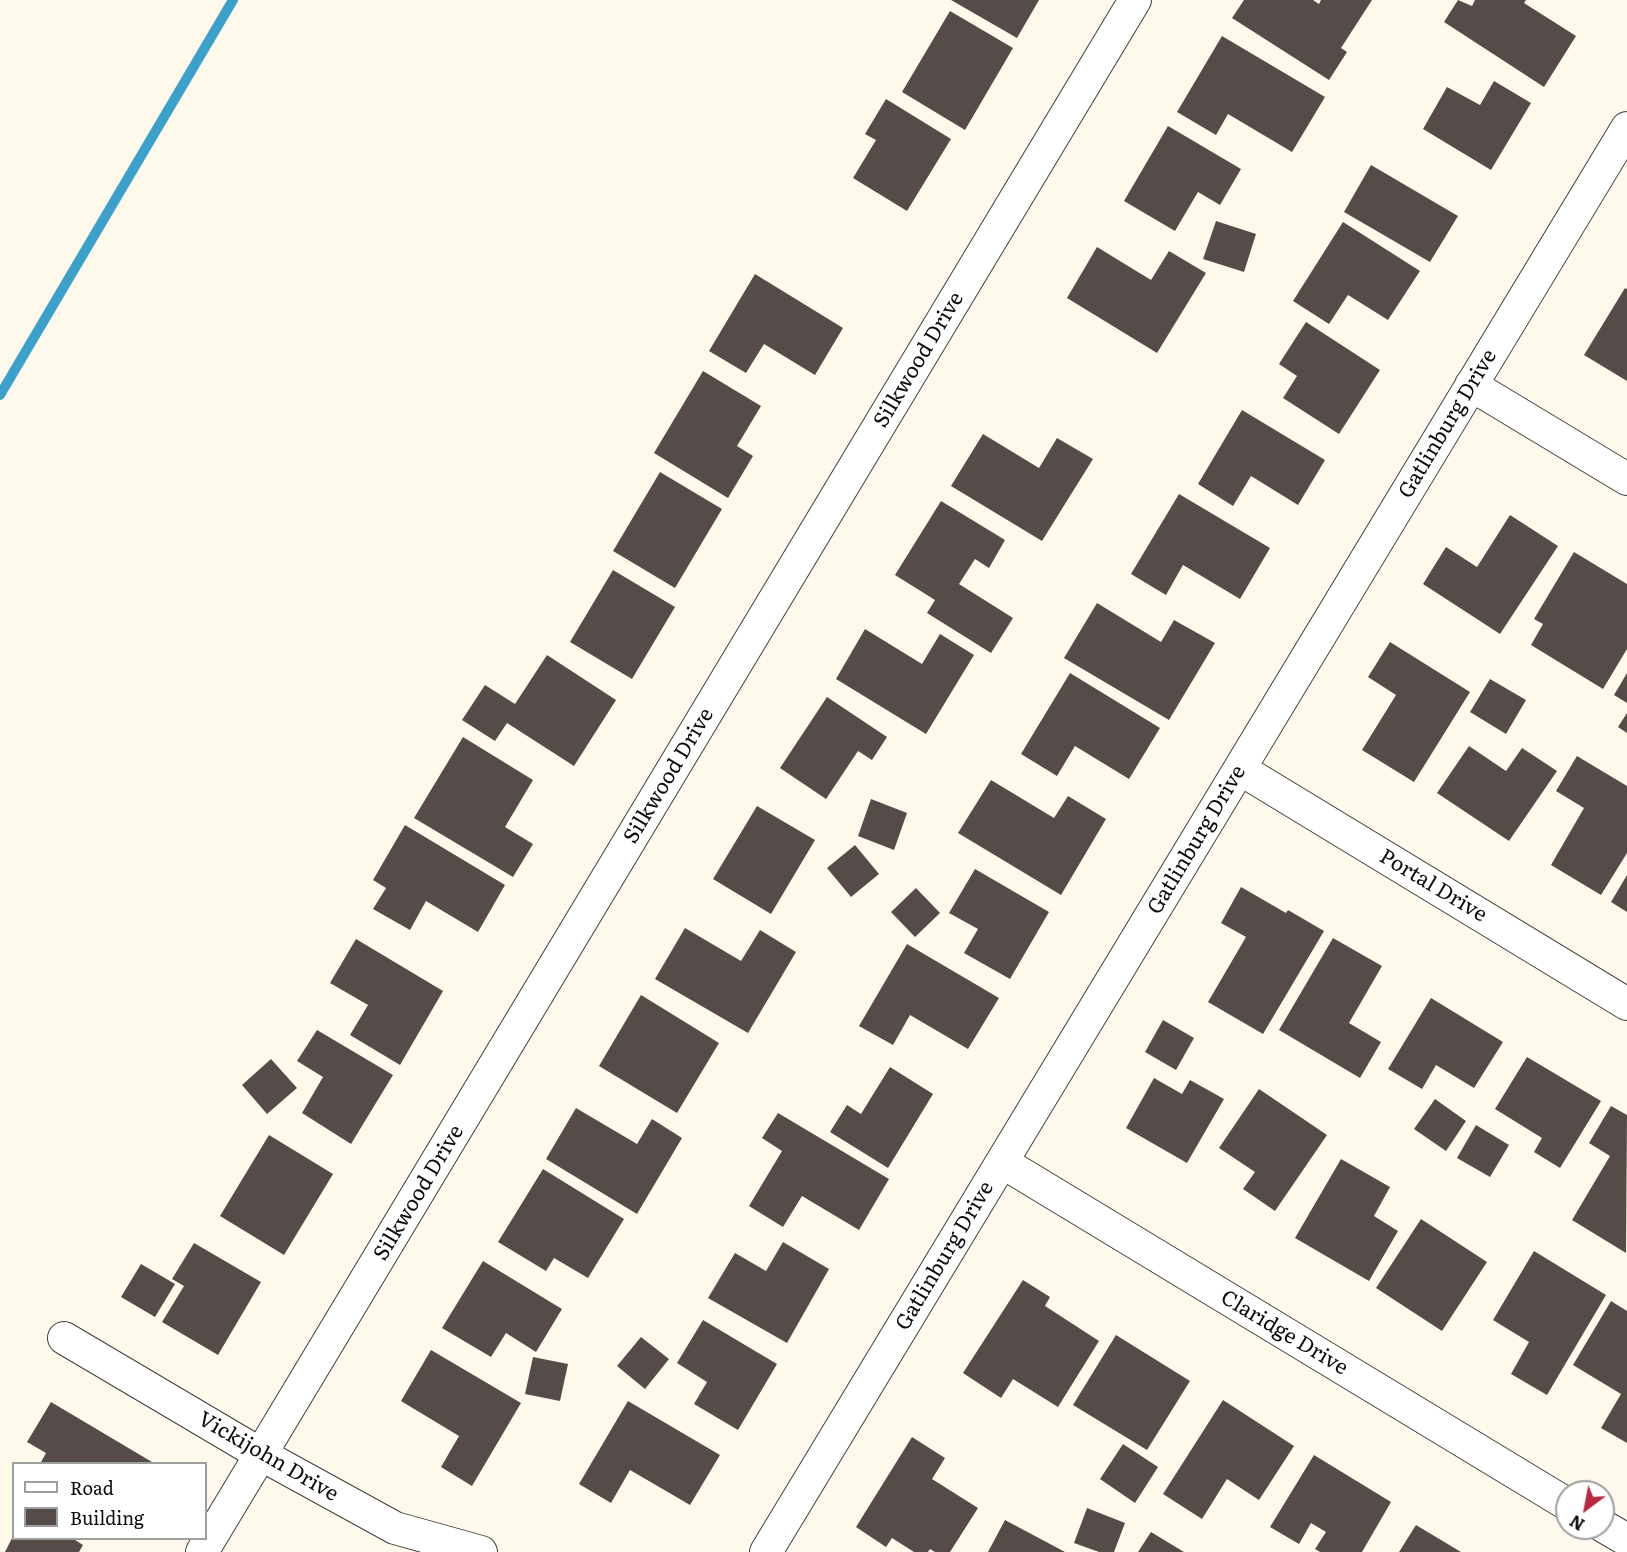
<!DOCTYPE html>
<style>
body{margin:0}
#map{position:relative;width:1627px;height:1552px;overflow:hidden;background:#fff9ec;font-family:Literata,serif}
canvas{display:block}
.legend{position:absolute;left:12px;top:1462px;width:195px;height:78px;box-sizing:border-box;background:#fff;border:2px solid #9e9e9e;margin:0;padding:8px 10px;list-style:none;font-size:18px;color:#0c0c0c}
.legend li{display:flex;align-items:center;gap:12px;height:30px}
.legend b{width:30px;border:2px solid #9e9e9e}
.north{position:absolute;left:1555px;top:1480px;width:60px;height:60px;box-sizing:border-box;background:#fff;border:2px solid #9e9e9e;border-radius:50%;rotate:212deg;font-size:16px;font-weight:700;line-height:24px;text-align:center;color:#0c0c0c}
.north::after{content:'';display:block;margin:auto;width:21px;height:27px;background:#b8283f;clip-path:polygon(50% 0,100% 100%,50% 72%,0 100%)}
</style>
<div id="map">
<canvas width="1627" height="1552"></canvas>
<ul class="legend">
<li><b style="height:8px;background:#fff"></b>Road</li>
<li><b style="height:16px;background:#554c49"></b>Building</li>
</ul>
<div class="north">N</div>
</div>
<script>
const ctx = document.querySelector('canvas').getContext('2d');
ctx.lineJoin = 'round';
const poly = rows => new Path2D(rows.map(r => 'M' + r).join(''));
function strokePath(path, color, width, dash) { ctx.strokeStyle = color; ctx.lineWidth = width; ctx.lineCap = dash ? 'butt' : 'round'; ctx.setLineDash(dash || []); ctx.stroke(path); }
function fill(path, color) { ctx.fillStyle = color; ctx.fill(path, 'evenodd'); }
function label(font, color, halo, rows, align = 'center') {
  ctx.font = font + ' Literata,serif'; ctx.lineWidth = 6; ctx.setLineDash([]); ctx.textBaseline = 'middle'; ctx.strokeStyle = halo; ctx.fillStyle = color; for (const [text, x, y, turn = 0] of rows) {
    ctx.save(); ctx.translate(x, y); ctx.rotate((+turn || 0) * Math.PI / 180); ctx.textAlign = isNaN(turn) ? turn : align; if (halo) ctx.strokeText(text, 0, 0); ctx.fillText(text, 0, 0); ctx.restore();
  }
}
strokePath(poly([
 [0,395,233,0]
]), '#3ba1ca', 10);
fill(poly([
 [951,0,1039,0,1017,38],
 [1244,0,1313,0,1319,4,1321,0,1372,0,1341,48,1347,52,1329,80,1232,18],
 [1458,0,1472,6,1475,0,1526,0,1524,3,1576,36,1544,87,1444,22],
 [950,11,1013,48,965,130,902,92],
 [1222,36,1325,97,1292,152,1228,114,1216,135,1177,112],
 [1494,81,1531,103,1491,170,1423,129,1447,87,1480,105],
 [886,99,951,139,907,211,853,178,876,140,865,134],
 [1168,126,1241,169,1220,205,1198,192,1175,231,1124,201],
 [1371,165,1458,216,1430,262,1344,212],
 [1216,221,1256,234,1244,272,1203,259],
 [1343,222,1420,271,1388,320,1348,295,1329,324,1293,301],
 [1097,247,1151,280,1169,251,1206,273,1157,353,1067,298],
 [755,274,843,328,815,375,764,344,746,373,709,351],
 [1625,288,1627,289,1627,381,1584,355],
 [1306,322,1380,370,1339,434,1283,398,1297,376,1279,364],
 [703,371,761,406,737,446,753,456,728,498,654,453],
 [1242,410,1325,460,1298,505,1251,476,1233,506,1198,484],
 [983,434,1039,468,1057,438,1093,459,1042,541,951,486],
 [660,472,722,509,675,588,613,551],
 [1179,494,1270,548,1240,599,1183,565,1166,595,1131,574],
 [941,501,1005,540,989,568,975,559,959,584,1013,618,991,653,927,613,935,600,895,575],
 [1510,515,1558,546,1500,634,1423,584,1446,547,1477,567],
 [1574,552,1627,584,1627,649,1603,689,1531,645,1543,624,1534,619],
 [613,570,675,607,632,679,570,642],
 [1097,603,1161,642,1174,620,1215,643,1169,720,1064,658],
 [865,629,922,664,940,634,974,655,926,734,836,679],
 [1390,642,1470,692,1414,782,1362,750,1396,695,1368,677],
 [547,655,616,700,574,766,507,723,495,741,462,720,485,685,515,704],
 [1070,673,1160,728,1129,779,1075,746,1057,776,1021,754],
 [1627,673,1627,703,1614,695],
 [1490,679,1526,700,1506,734,1470,712],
 [827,697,887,737,872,760,858,751,826,799,780,768],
 [1627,713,1627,733,1618,727],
 [463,737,533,780,505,827,533,844,513,877,414,818],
 [1469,746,1506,771,1522,748,1557,771,1509,841,1437,793],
 [1577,756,1627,786,1627,853,1601,895,1551,865,1584,808,1556,791],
 [991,780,1054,818,1068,796,1106,819,1061,895,958,833],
 [871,799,907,813,894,850,858,836],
 [757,806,815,840,771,914,713,879],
 [405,825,505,885,478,932,426,901,410,930,373,909,386,888,373,880],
 [855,845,879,874,851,897,827,868],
 [975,869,1049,912,1010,979,964,953,978,929,949,913],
 [1627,875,1627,912,1611,902],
 [1241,887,1286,913,1288,910,1324,931,1263,1034,1208,1002,1246,937,1221,923],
 [916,888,940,913,915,937,891,912],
 [685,928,741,961,760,930,796,952,748,1033,655,979],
 [1333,938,1382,966,1349,1023,1381,1042,1360,1078,1279,1030],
 [356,939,443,991,400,1065,350,1035,368,1005,330,983],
 [907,944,999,998,968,1049,910,1015,893,1045,859,1026],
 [641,995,719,1043,677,1113,599,1066],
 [1431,998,1503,1042,1474,1088,1436,1065,1422,1089,1388,1069],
 [1163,1020,1194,1038,1176,1070,1145,1052],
 [317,1030,393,1075,351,1144,302,1113,323,1077,297,1061],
 [1527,1057,1601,1101,1560,1168,1534,1152,1542,1138,1495,1109],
 [271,1059,297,1088,267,1114,242,1085],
 [890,1067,933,1094,888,1168,830,1132,847,1105,861,1114],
 [1154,1078,1182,1094,1190,1080,1224,1099,1187,1163,1126,1128],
 [1259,1089,1327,1135,1275,1211,1243,1189,1255,1172,1219,1148],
 [1435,1099,1466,1121,1446,1151,1414,1129],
 [1611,1106,1627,1115,1626,1253,1572,1220,1610,1156,1589,1143],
 [576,1108,637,1144,652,1119,682,1138,637,1214,546,1159],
 [778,1113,889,1179,859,1230,802,1196,783,1227,749,1206,782,1151,762,1138],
 [1476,1125,1509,1145,1490,1177,1457,1158],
 [269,1135,333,1174,284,1255,220,1216],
 [1341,1159,1390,1187,1374,1216,1398,1231,1369,1281,1295,1238],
 [543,1169,624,1219,588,1278,554,1258,546,1271,498,1242],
 [1421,1219,1487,1262,1442,1331,1376,1288],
 [783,1242,829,1269,787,1343,708,1298,735,1253,766,1271],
 [194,1243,261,1282,218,1355,162,1322,184,1286,172,1279],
 [1534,1251,1606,1295,1547,1395,1511,1374,1529,1342,1493,1320],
 [483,1261,562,1309,536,1352,506,1333,491,1357,442,1328],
 [141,1264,175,1284,155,1317,121,1297],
 [1023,1280,1050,1297,1045,1306,1099,1341,1058,1407,1013,1379,1001,1398,963,1373],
 [1611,1301,1627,1311,1627,1443,1601,1428,1621,1394,1573,1365],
 [703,1320,777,1364,738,1430,694,1404,707,1382,677,1363],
 [1116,1335,1190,1381,1147,1450,1073,1405],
 [641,1337,669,1359,645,1389,617,1366],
 [431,1350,521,1403,472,1486,441,1467,459,1436,401,1401],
 [533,1357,568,1364,560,1401,525,1394],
 [1223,1400,1294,1446,1259,1500,1227,1479,1202,1519,1163,1494],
 [628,1401,720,1455,690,1505,630,1470,611,1503,579,1484],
 [51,1402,152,1462,151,1464,40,1464,46,1453,27,1442],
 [912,1437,945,1458,932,1479,978,1508,950,1552,935,1552,930,1549,928,1552,914,1552,892,1538,886,1547,856,1527],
 [1123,1444,1158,1467,1135,1503,1100,1479],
 [1314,1455,1391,1502,1362,1552,1320,1552,1315,1549,1326,1532,1311,1523,1299,1544,1270,1527],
 [1087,1508,1125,1523,1114,1552,1099,1552,1074,1543],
 [1005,1520,1065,1552,988,1552],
 [1416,1525,1461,1552,1399,1552],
 [1151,1532,1184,1552,1138,1552],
 [12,1538,72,1538,83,1545,79,1552,5,1552]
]), '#554c49');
const street = poly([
 [1471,385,1627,479],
 [1240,769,1627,1004],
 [1002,1162,1567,1504],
 [64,1338,262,1455,395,1528,481,1552],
 [1603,1526,1627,1540],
 [202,1552,1135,0],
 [766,1552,1627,128]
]);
strokePath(street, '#3f3f3f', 34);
strokePath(street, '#fff', 32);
label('21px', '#0c0c0c', '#fff', [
 ["Silkwood Drive",919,360,-59],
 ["Gatlinburg Drive",1448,424,-59],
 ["Silkwood Drive",669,776,-59],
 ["Gatlinburg Drive",1197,840,-59],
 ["Portal Drive",1433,886,31],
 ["Silkwood Drive",419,1193,-59],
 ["Gatlinburg Drive",945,1256,-59],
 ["Claridge Drive",1284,1333,31],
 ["Vickijohn Drive",268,1457,30]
]);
</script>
